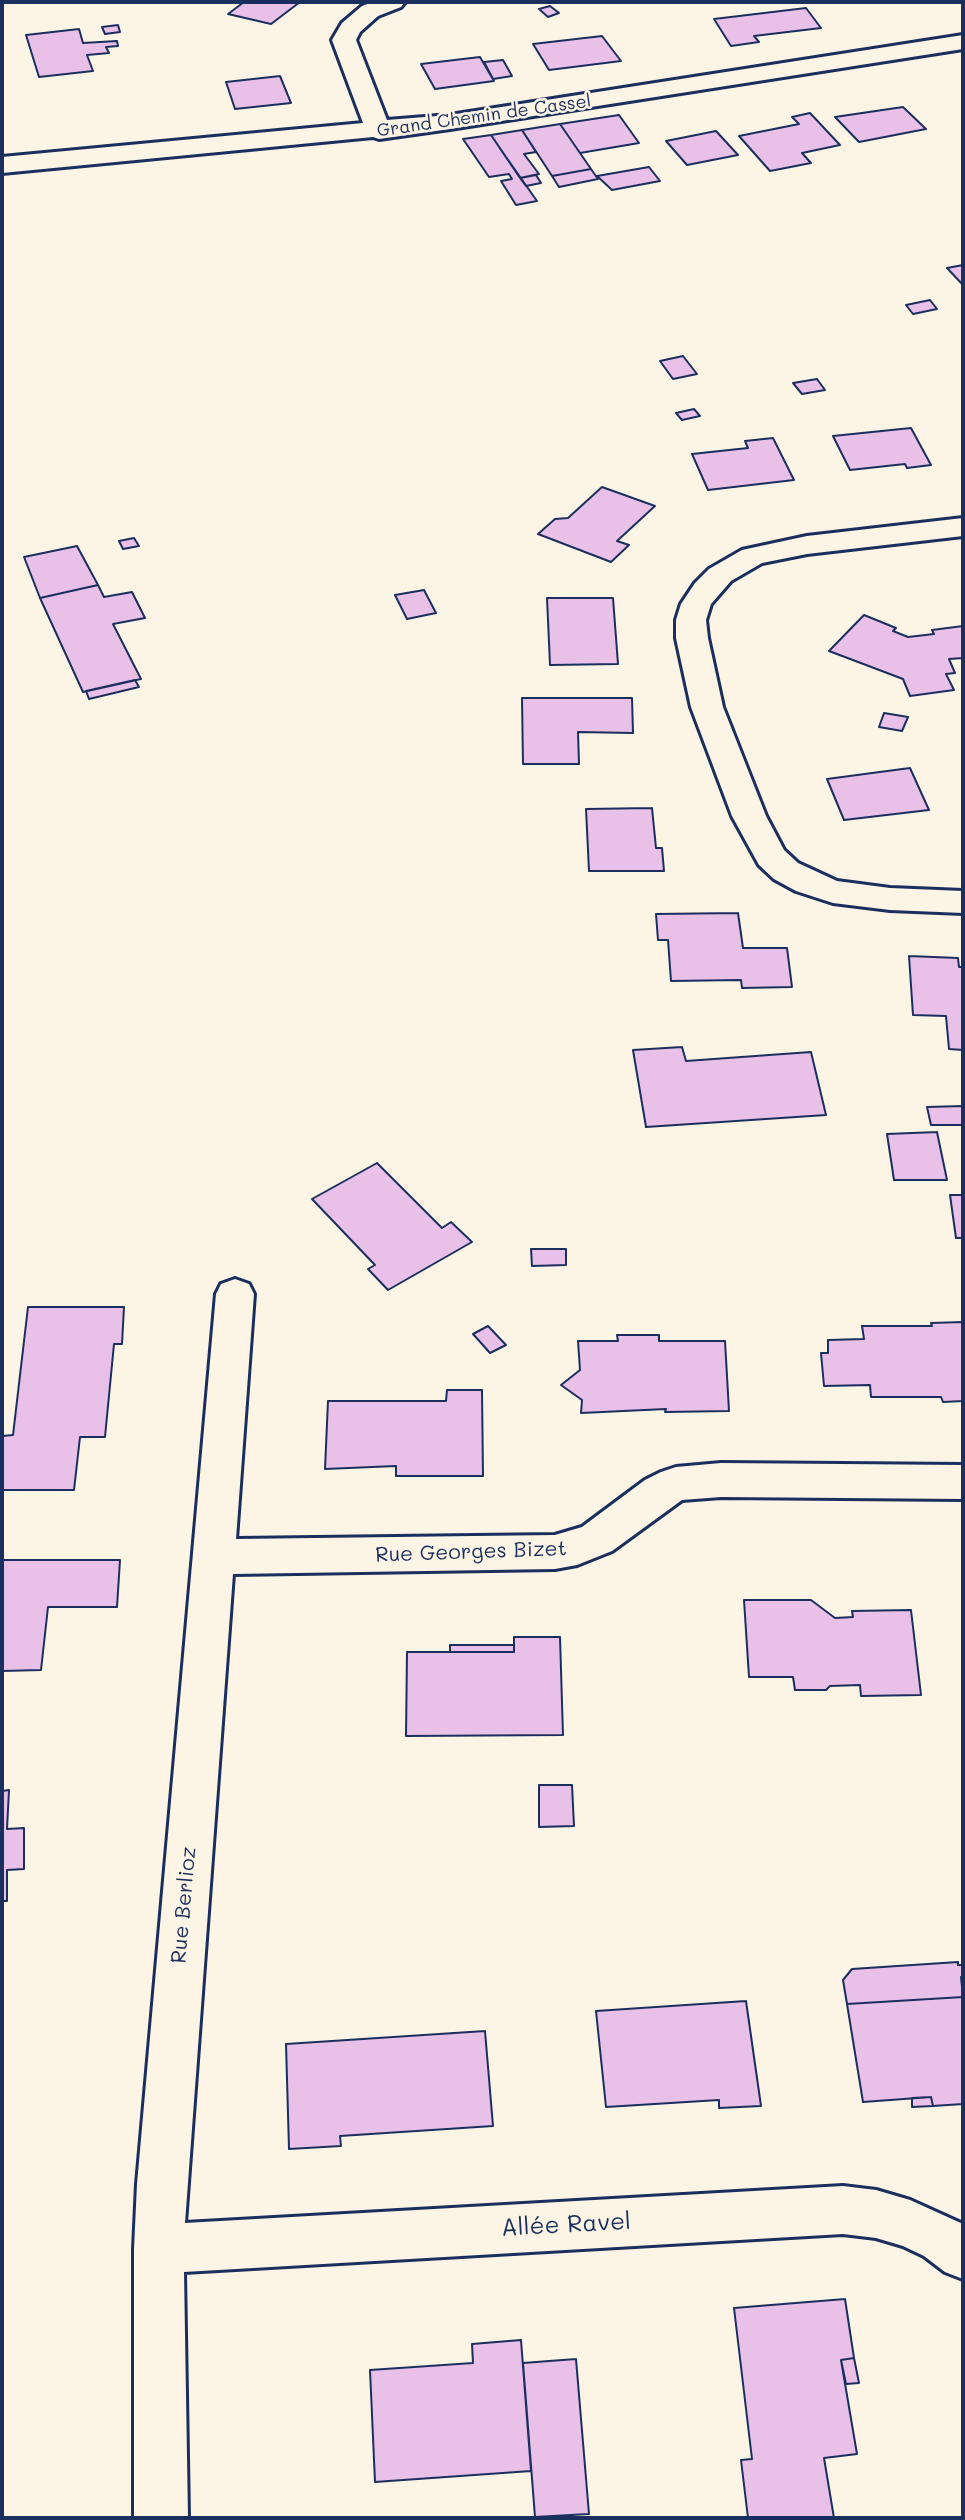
<!DOCTYPE html>
<meta charset="utf-8">
<style>
body{margin:0}
#map{position:relative;width:965px;height:2520px;overflow:hidden;background:#fcf5e5;font-family:Mali,sans-serif}
canvas{display:block}
.frame{position:absolute;inset:0;border:4px solid #1b2f5e;pointer-events:none}
</style>
<div id="map">
<canvas width="965" height="2520"></canvas>
<div class="frame"></div>
</div>
<script>
const ctx = document.querySelector('canvas').getContext('2d');
ctx.lineJoin = 'round';
function fill(path, color) { ctx.fillStyle = color; ctx.fill(path, 'evenodd'); }
const poly = rows => new Path2D(rows.map(r => 'M' + r).join(''));
function strokePath(path, color, width, dash) { ctx.strokeStyle = color; ctx.lineWidth = width; ctx.lineCap = dash ? 'butt' : 'round'; ctx.setLineDash(dash || []); ctx.stroke(path); }
function label(font, color, halo, rows, align = 'center') {
  ctx.font = font + ' Mali,sans-serif'; ctx.lineWidth = 5; ctx.setLineDash([]); ctx.textBaseline = 'middle'; ctx.strokeStyle = halo; ctx.fillStyle = color; for (const [text, x, y, turn = 0] of rows) {
    ctx.save(); ctx.translate(x, y); ctx.rotate((+turn || 0) * Math.PI / 180); ctx.textAlign = isNaN(turn) ? turn : align; if (halo) ctx.strokeText(text, 0, 0); ctx.fillText(text, 0, 0); ctx.restore();
  }
}
const building = poly([
 [244,2,300,2,271,24,228,14,244,2],
 [550,6,559,13,548,17,539,9,550,6],
 [806,8,821,28,754,36,759,42,731,46,714,19,806,8],
 [118,25,120,32,105,34,102,27,118,25],
 [79,29,83,43,117,41,118,46,106,47,109,53,87,55,93,71,39,77,26,35,79,29],
 [602,36,621,61,549,70,533,44,602,36],
 [480,57,494,81,435,89,421,64,480,57],
 [503,60,512,76,493,79,484,62,503,60],
 [280,76,291,103,235,109,226,82,280,76],
 [903,107,926,129,859,142,835,117,903,107],
 [810,113,840,145,802,153,811,163,770,171,739,136,799,124,792,117,810,113],
 [619,115,639,143,580,153,560,124,619,115],
 [560,124,580,153,591,169,552,176,522,130,560,124],
 [522,130,536,152,524,154,539,174,520,178,491,135,522,130],
 [716,131,738,155,687,165,666,141,716,131],
 [491,135,506,157,537,201,516,205,501,181,512,179,509,174,489,177,463,139,491,135],
 [649,167,660,181,612,190,597,176,649,167],
 [591,169,598,179,559,187,552,176,591,169],
 [536,175,541,183,526,186,520,178,536,175],
 [963,265,963,285,947,268,963,265],
 [930,300,937,309,913,314,906,305,930,300],
 [683,356,697,374,673,379,660,361,683,356],
 [817,379,825,390,802,394,793,383,817,379],
 [694,409,700,416,682,420,676,413,694,409],
 [911,428,931,465,907,468,905,464,850,470,833,436,911,428],
 [773,438,794,480,708,490,692,454,748,448,745,441,773,438],
 [602,487,655,506,617,541,629,545,611,562,538,534,555,519,568,518,602,487],
 [134,538,139,546,123,549,119,541,134,538],
 [77,546,98,585,40,598,24,557,77,546],
 [98,585,104,597,132,592,145,618,113,624,141,679,83,692,40,598,98,585],
 [424,590,436,613,407,619,395,595,424,590],
 [547,598,613,598,618,664,550,665,547,598],
 [864,615,896,628,893,631,908,637,934,634,932,630,963,626,963,658,949,659,955,673,946,674,954,690,910,696,903,679,829,651,864,615],
 [135,680,139,687,89,699,86,691,135,680],
 [522,698,632,698,633,733,578,732,579,764,523,764,522,698],
 [884,713,908,717,902,731,879,727,884,713],
 [910,768,929,810,844,820,827,779,910,768],
 [652,808,656,848,662,848,664,871,589,871,586,809,652,808],
 [738,913,743,948,787,948,792,987,742,988,741,980,671,981,668,940,658,940,656,914,738,913],
 [909,956,958,958,959,967,963,967,963,1050,949,1049,946,1016,913,1015,909,956],
 [682,1047,686,1061,811,1052,826,1115,646,1127,633,1050,682,1047],
 [963,1106,963,1125,931,1125,927,1107,963,1106],
 [937,1132,947,1180,894,1180,887,1134,937,1132],
 [377,1163,442,1228,451,1222,472,1242,388,1290,368,1269,375,1265,312,1199,377,1163],
 [950,1195,963,1195,963,1238,956,1238,950,1195],
 [531,1249,566,1249,566,1265,532,1266,531,1249],
 [28,1307,124,1307,122,1344,114,1344,105,1437,80,1437,74,1490,2,1490,2,1436,13,1435,28,1307],
 [963,1322,963,1401,943,1402,941,1397,871,1397,870,1385,824,1386,821,1353,828,1353,828,1340,864,1339,862,1326,932,1326,931,1323,963,1322],
 [488,1326,506,1345,490,1353,473,1334,488,1326],
 [617,1335,659,1335,659,1341,725,1341,729,1411,665,1412,666,1409,581,1413,582,1400,561,1385,580,1370,578,1341,618,1341,617,1335],
 [447,1390,482,1390,483,1476,396,1476,396,1466,325,1469,328,1401,446,1401,447,1390],
 [2,1560,120,1560,117,1607,48,1607,41,1670,2,1671,2,1560],
 [744,1600,811,1600,835,1618,853,1617,852,1611,911,1610,921,1695,861,1696,860,1685,830,1686,826,1690,795,1690,793,1677,749,1677,744,1600],
 [514,1637,560,1637,563,1735,406,1736,407,1652,514,1652,514,1637],
 [450,1645,514,1645,514,1652,450,1652,450,1645],
 [539,1785,572,1785,574,1826,539,1827,539,1785],
 [9,1790,7,1829,24,1828,24,1869,7,1870,7,1901,2,1901,2,1791,9,1790],
 [958,1962,958,1965,963,1965,963,1977,961,1977,963,1997,847,2004,843,1980,852,1969,958,1962],
 [963,1997,963,2104,933,2106,931,2097,863,2102,847,2004,963,1997],
 [746,2001,761,2106,719,2108,719,2100,606,2107,596,2011,746,2001],
 [485,2031,493,2126,340,2136,341,2146,289,2149,286,2044,485,2031],
 [931,2097,933,2106,912,2107,912,2098,931,2097],
 [845,2299,854,2358,841,2360,857,2454,824,2458,834,2518,748,2518,741,2460,752,2459,734,2308,845,2299],
 [521,2340,531,2471,375,2482,370,2370,473,2363,472,2344,521,2340],
 [854,2358,859,2383,846,2384,841,2360,854,2358],
 [576,2359,589,2514,535,2517,523,2363,576,2359]
]);
fill(building, '#e9c0e7');
strokePath(building, '#1b2f5e', 2);
const minor = poly([
 [373,2,405,2,401,7,378,16,360,32,356,40,387,120,450,115,963,35,963,49,450,129,379,139,373,137,2,173,2,157,363,123,332,40,342,23,362,6,373,2],
 [963,518,963,536,807,554,762,563,731,581,711,604,706,620,708,638,723,707,766,816,784,850,798,863,837,881,890,888,963,891,963,913,890,910,833,903,796,891,774,879,759,865,732,816,691,707,676,638,676,620,681,604,695,583,709,569,742,550,807,536,963,518],
 [235,1279,249,1284,254,1294,236,1539,555,1535,582,1527,645,1480,661,1472,676,1467,721,1463,963,1465,963,1499,721,1497,682,1500,612,1551,577,1565,555,1569,233,1574,185,2223,843,2186,876,2190,910,2200,963,2224,963,2279,945,2272,924,2256,903,2246,876,2238,843,2234,184,2272,188,2518,134,2518,134,2249,137,2184,216,1294,221,1284,235,1279]
]);
strokePath(minor, '#1b2f5e', 6);
fill(minor, '#fcf5e5');
label('18px', '#1b2f5e', '#fcf5e5', [
 ["Grand Chemin de Cassel",484,116,-8]
]);
label('21px', '#1b2f5e', '#fcf5e5', [
 ["Rue Georges Bizet",471,1552,-2],
 ["Rue Berlioz",184,1905,-85]
]);
label('24px', '#1b2f5e', '#fcf5e5', [
 ["Allée Ravel",566,2225,-3]
]);
</script>
